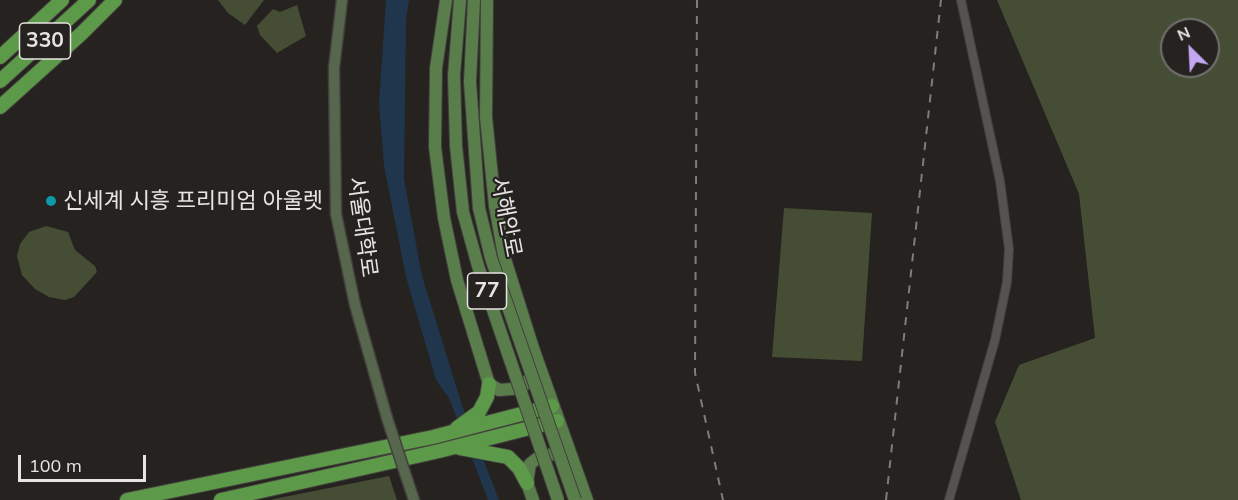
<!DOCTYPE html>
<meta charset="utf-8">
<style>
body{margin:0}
#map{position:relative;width:1238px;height:500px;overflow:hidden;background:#252220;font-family:Mulish,sans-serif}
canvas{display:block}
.north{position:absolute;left:1160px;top:18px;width:60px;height:60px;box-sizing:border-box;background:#252220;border:2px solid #73706e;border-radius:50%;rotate:336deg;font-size:16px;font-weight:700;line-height:24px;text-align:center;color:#e7e5e3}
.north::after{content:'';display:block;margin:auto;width:21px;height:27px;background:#c4a7f1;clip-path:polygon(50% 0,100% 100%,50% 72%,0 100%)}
.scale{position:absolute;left:18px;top:455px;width:128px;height:27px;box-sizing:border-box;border:3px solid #e7e5e3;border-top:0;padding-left:8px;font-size:18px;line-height:21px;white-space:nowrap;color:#e7e5e3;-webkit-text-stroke:4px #252220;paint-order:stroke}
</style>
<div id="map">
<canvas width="1238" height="500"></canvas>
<div class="north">N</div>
<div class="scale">100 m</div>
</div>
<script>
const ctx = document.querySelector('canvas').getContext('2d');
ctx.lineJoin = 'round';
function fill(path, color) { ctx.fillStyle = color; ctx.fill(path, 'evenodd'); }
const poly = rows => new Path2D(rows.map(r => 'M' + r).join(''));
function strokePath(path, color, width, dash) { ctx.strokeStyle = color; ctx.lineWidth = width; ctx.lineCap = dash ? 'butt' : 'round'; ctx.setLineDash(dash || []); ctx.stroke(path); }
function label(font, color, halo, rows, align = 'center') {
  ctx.font = font + ' Mulish,"Noto Sans KR",sans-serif'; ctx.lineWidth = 4.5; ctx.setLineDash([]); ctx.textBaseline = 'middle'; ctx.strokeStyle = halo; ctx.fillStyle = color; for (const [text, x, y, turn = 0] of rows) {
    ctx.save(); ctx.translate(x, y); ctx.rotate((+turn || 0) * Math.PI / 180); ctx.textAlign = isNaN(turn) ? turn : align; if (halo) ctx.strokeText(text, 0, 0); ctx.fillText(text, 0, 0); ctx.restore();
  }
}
fill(poly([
 [218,0,264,0,245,25,228,13],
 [997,0,1238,0,1238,500,1021,500,995,422,1019,365,1095,338,1079,194],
 [1172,30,1208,30,1208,66,1172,66],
 [297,5,306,36,277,53,260,35,257,26,273,9,280,12],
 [784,208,872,213,862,361,772,357],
 [46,226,68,232,75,250,95,266,97,272,74,297,65,300,49,297,35,289,22,275,17,256,20,244,29,232],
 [389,476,397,500,271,500,274,499]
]), '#454e35');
fill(poly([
 [386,0,409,0,406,19,404,179,422,276,462,405,499,500,488,500,449,398,436,380,406,277,384,166,379,103]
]), '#1f364c');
const street = poly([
 [949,500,995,340,1007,282,1009,249,1000,181,961,0]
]);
const secondary = poly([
 [342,0,334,68,336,214,355,305,387,418],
 [405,473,414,500]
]);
const primary = poly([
 [446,0,436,68,435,147,444,218,457,280,489,384,499,390,512,389,524,385,537,370],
 [487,0,486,117,495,206,504,256,533,348,587,500],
 [454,75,460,0],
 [470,82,474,0],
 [533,500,527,483,530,464,539,457,553,454,567,458]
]);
const highway = poly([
 [0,57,62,0],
 [0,81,89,0],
 [0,107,81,34,115,0],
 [457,428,479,412,487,397,489,384],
 [460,448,508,457,519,468,527,483],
 [127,500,433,437,552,406],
 [221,500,439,451,557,421]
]);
strokePath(street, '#423f3d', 10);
strokePath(secondary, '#423f3d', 13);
strokePath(primary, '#423f3d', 14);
strokePath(highway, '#423f3d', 16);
strokePath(street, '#555250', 8);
strokePath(secondary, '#57674e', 10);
strokePath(primary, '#597d4b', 12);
strokePath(highway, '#5c9948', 14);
strokePath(poly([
 [697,0,695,373,723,500],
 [886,500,941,0]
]), '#7f7d7b', 2, [8, 8]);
const secondaryBridge = poly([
 [387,418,405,473]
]);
const primaryBridge = poly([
 [454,75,456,146,463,212,478,266,558,500],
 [470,82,479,208,491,258,575,500]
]);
strokePath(secondaryBridge, '#423f3d', 13, []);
strokePath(primaryBridge, '#423f3d', 14, []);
strokePath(secondaryBridge, '#57674e', 10);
strokePath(primaryBridge, '#597d4b', 12);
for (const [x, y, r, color] of [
 [51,201,6,"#0f9aa8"]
]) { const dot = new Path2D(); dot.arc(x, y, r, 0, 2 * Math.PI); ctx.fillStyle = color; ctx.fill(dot); strokePath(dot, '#252220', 2); }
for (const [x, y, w] of [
 [45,41,51],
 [487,291,39]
]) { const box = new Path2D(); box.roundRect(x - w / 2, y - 18, w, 36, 4.5); ctx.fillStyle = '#252220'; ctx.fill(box); strokePath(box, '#e7e5e3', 1.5); }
label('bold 21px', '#e7e5e3', null, [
 ["330",45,41],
 ["77",487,291]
]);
label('22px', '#e7e5e3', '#252220', [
 ["신세계 시흥 프리미엄 아울렛",63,201]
], 'left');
label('22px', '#e7e5e3', '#252220', [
 ["서해안로",506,217,79],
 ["서울대학로",362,227,82]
]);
</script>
